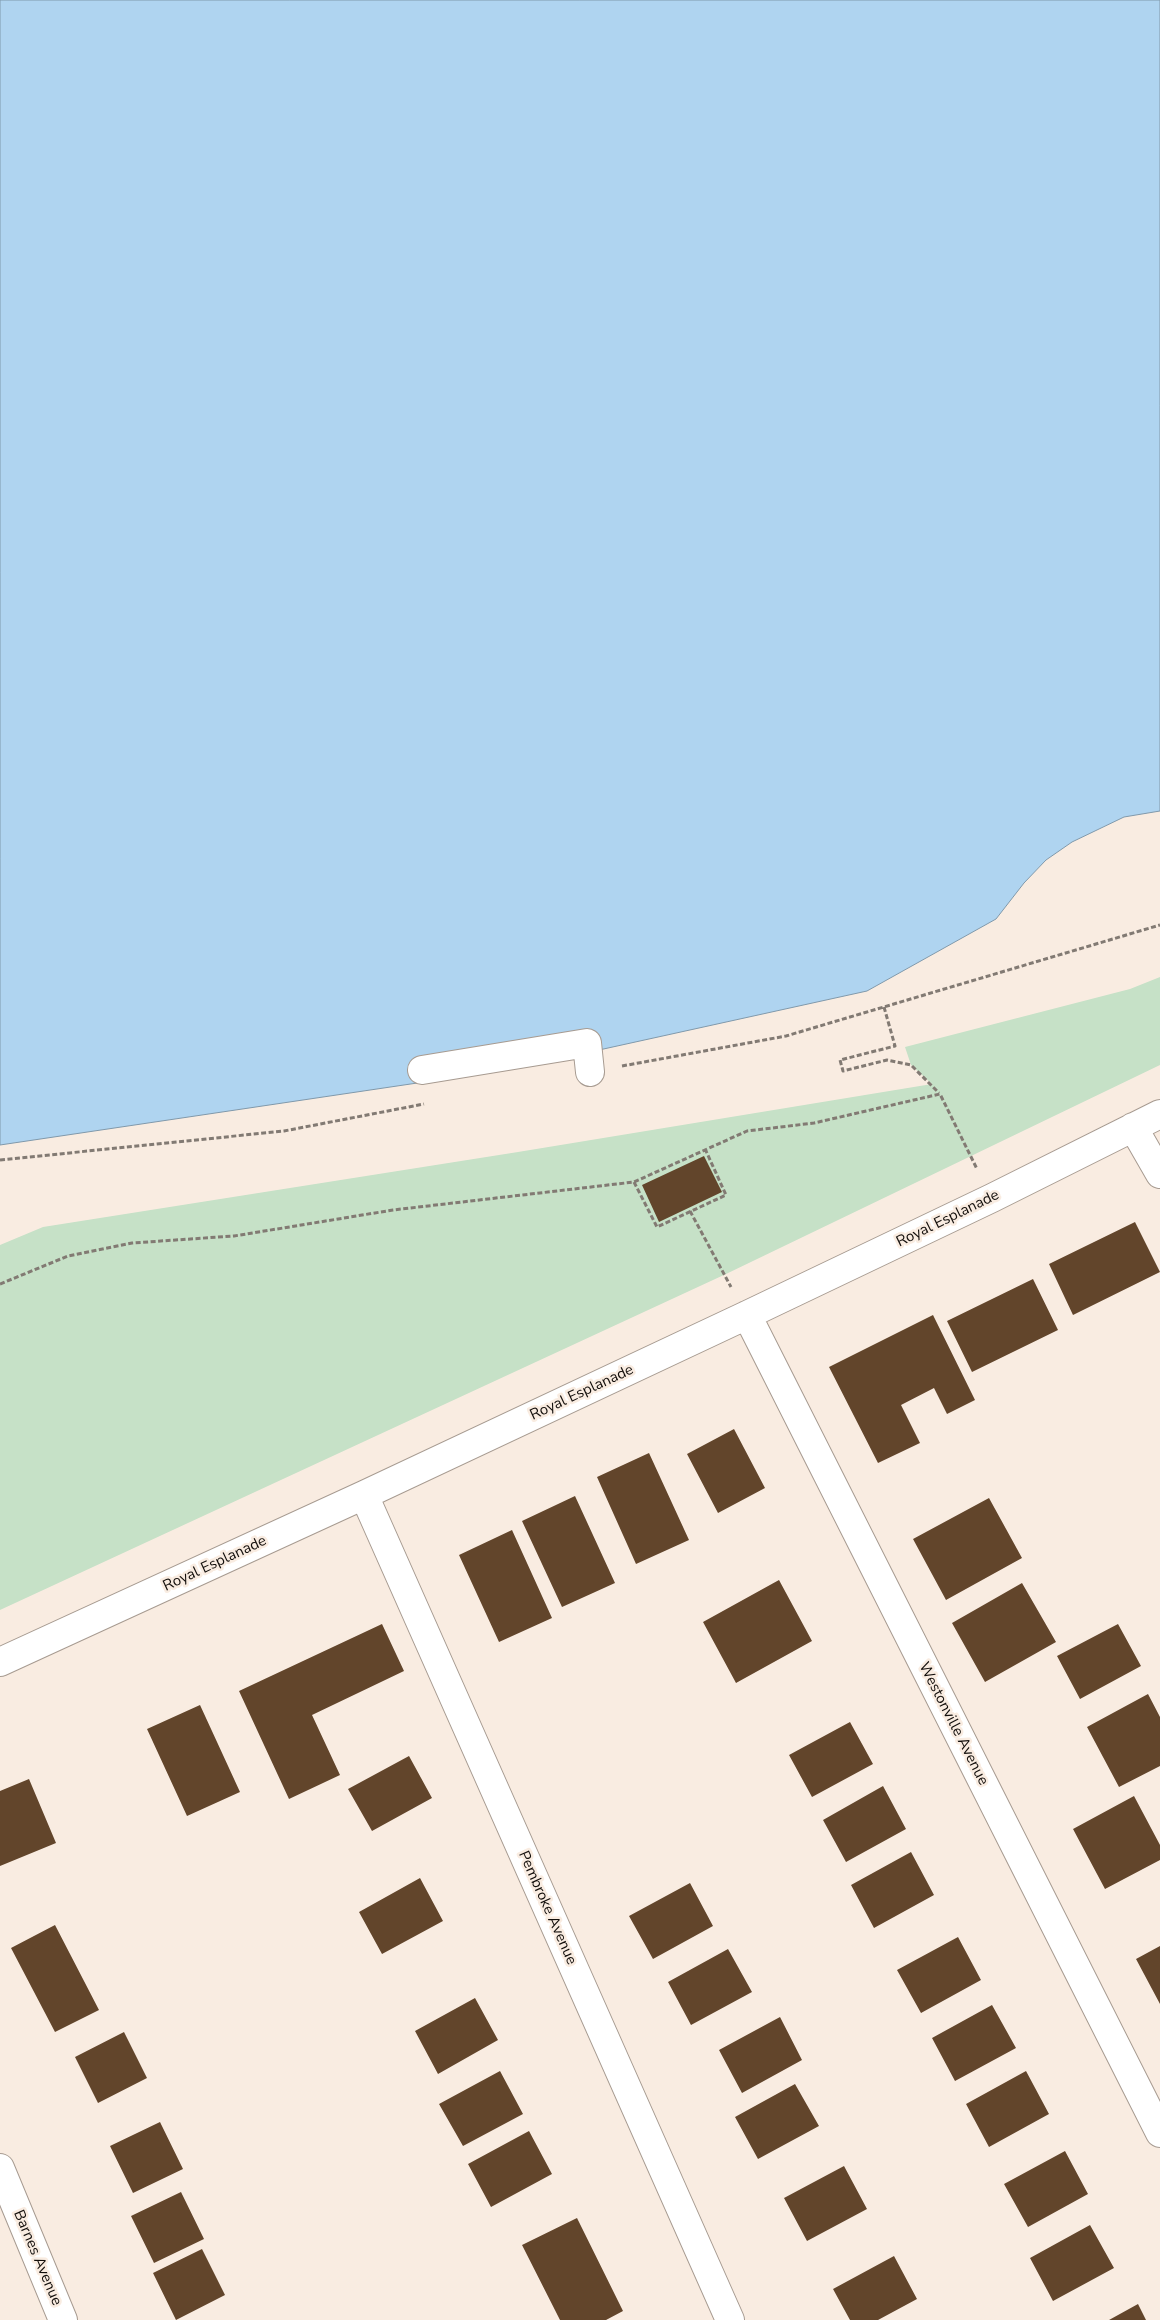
<!DOCTYPE html>
<style>
body{margin:0}
canvas{display:block;background:#f9ece1}
</style>
<canvas width="1160" height="2320"></canvas>
<script>
const ctx = document.querySelector('canvas').getContext('2d');
ctx.lineJoin = 'round';
function fill(path, color) { ctx.fillStyle = color; ctx.fill(path, 'evenodd'); }
const poly = rows => new Path2D(rows.map(r => 'M' + r).join(''));
function strokePath(path, color, width, dash) { ctx.strokeStyle = color; ctx.lineWidth = width; ctx.lineCap = dash ? 'butt' : 'round'; ctx.setLineDash(dash || []); ctx.stroke(path); }
function label(font, color, halo, rows, align = 'center') {
  ctx.font = font + ' "Nunito Sans",sans-serif'; ctx.lineWidth = 5; ctx.setLineDash([]); ctx.textBaseline = 'middle'; ctx.strokeStyle = halo; ctx.fillStyle = color; for (const [text, x, y, turn = 0] of rows) {
    ctx.save(); ctx.translate(x, y); ctx.rotate((+turn || 0) * Math.PI / 180); ctx.textAlign = isNaN(turn) ? turn : align; if (halo) ctx.strokeText(text, 0, 0); ctx.fillText(text, 0, 0); ctx.restore();
  }
}
fill(poly([
 [1160,977,1160,1065,726,1274,0,1610,0,1245,43,1227,518,1152,932,1084,911,1065,905,1047,1130,989]
]), '#c6e1c7');
const water = poly([
 [0,0,1160,0,1160,811,1124,817,1072,842,1046,860,1024,883,996,919,867,991,599,1050,595,1031,420,1058,424,1082,0,1145,0,0]
]);
fill(water, '#afd4f0');
strokePath(water, '#8099ab', 1);
fill(poly([
 [704,1156,722,1192,659,1222,642,1185],
 [1135,1222,1160,1272,1073,1315,1049,1264],
 [1033,1279,1058,1330,972,1372,947,1321],
 [933,1315,975,1400,947,1414,934,1388,901,1405,920,1443,878,1463,829,1367],
 [734,1429,765,1488,718,1513,687,1454],
 [649,1453,689,1540,636,1564,597,1477],
 [575,1496,615,1583,562,1607,522,1521],
 [989,1498,1022,1558,946,1600,913,1539],
 [512,1530,552,1618,499,1642,459,1555],
 [779,1580,812,1641,736,1683,703,1622],
 [1022,1583,1056,1642,985,1682,952,1623],
 [382,1624,404,1671,312,1715,340,1775,289,1799,239,1691],
 [1118,1624,1141,1666,1080,1699,1057,1656],
 [1148,1694,1160,1717,1160,1766,1119,1787,1087,1727],
 [200,1705,240,1792,187,1816,147,1729],
 [850,1722,873,1764,812,1797,789,1755],
 [409,1756,432,1798,372,1831,348,1789],
 [29,1779,56,1843,0,1866,0,1791],
 [883,1786,906,1829,846,1862,823,1820],
 [1134,1796,1160,1845,1160,1860,1105,1889,1073,1829],
 [911,1852,934,1895,874,1928,851,1885],
 [420,1878,443,1921,382,1954,359,1912],
 [690,1883,713,1926,653,1959,629,1916],
 [55,1925,99,2010,55,2032,11,1948],
 [958,1937,981,1980,921,2013,897,1970],
 [1160,1946,1160,2004,1136,1959],
 [728,1949,752,1992,691,2025,668,1982],
 [475,1998,498,2040,438,2074,415,2031],
 [992,2005,1016,2048,955,2081,932,2038],
 [780,2017,802,2060,742,2093,719,2050],
 [124,2032,147,2078,98,2103,75,2057],
 [500,2071,523,2114,463,2146,439,2104],
 [1026,2071,1049,2114,989,2147,966,2104],
 [795,2084,819,2126,758,2159,735,2117],
 [160,2122,183,2169,133,2193,110,2146],
 [529,2131,552,2174,491,2207,468,2164],
 [1065,2151,1088,2194,1028,2227,1004,2184],
 [844,2166,867,2209,807,2241,784,2198],
 [181,2192,204,2239,154,2263,131,2216],
 [577,2218,623,2311,606,2320,560,2320,522,2245],
 [1090,2225,1114,2268,1053,2301,1030,2258],
 [202,2249,225,2295,176,2320,153,2273],
 [894,2256,917,2299,878,2320,850,2320,833,2289],
 [1138,2304,1146,2320,1109,2320]
]), '#62452b');
const minor = poly([
 [422,1070,587,1043,590,1072],
 [1133,1127,1160,1174],
 [747,1315,1160,2133],
 [364,1495,730,2320],
 [0,1662,364,1495,747,1315,992,1198,1160,1114],
 [0,2168,63,2320]
]);
strokePath(minor, '#a79b91', 30);
strokePath(poly([
 [884,1007,895,1046,840,1060,843,1071,887,1060,911,1065,939,1093],
 [622,1066,786,1036,1160,925],
 [0,1160,284,1131,424,1104],
 [634,1182,657,1227,726,1195,706,1151],
 [690,1211,731,1287],
 [0,1284,68,1256,132,1243,234,1236,393,1210,634,1182,747,1131,814,1123,940,1094,977,1169]
]), '#827a73', 3, [5, 2.5]);
strokePath(minor, '#fff', 28);
label('15px', '#120e0b', '#f9ece1', [
 ["Royal Esplanade",948,1219,-26],
 ["Royal Esplanade",582,1393,-25],
 ["Royal Esplanade",215,1564,-25],
 ["Westonville Avenue",953,1724,63],
 ["Pembroke Avenue",547,1908,66],
 ["Barnes Avenue",37,2258,67]
]);
</script>
